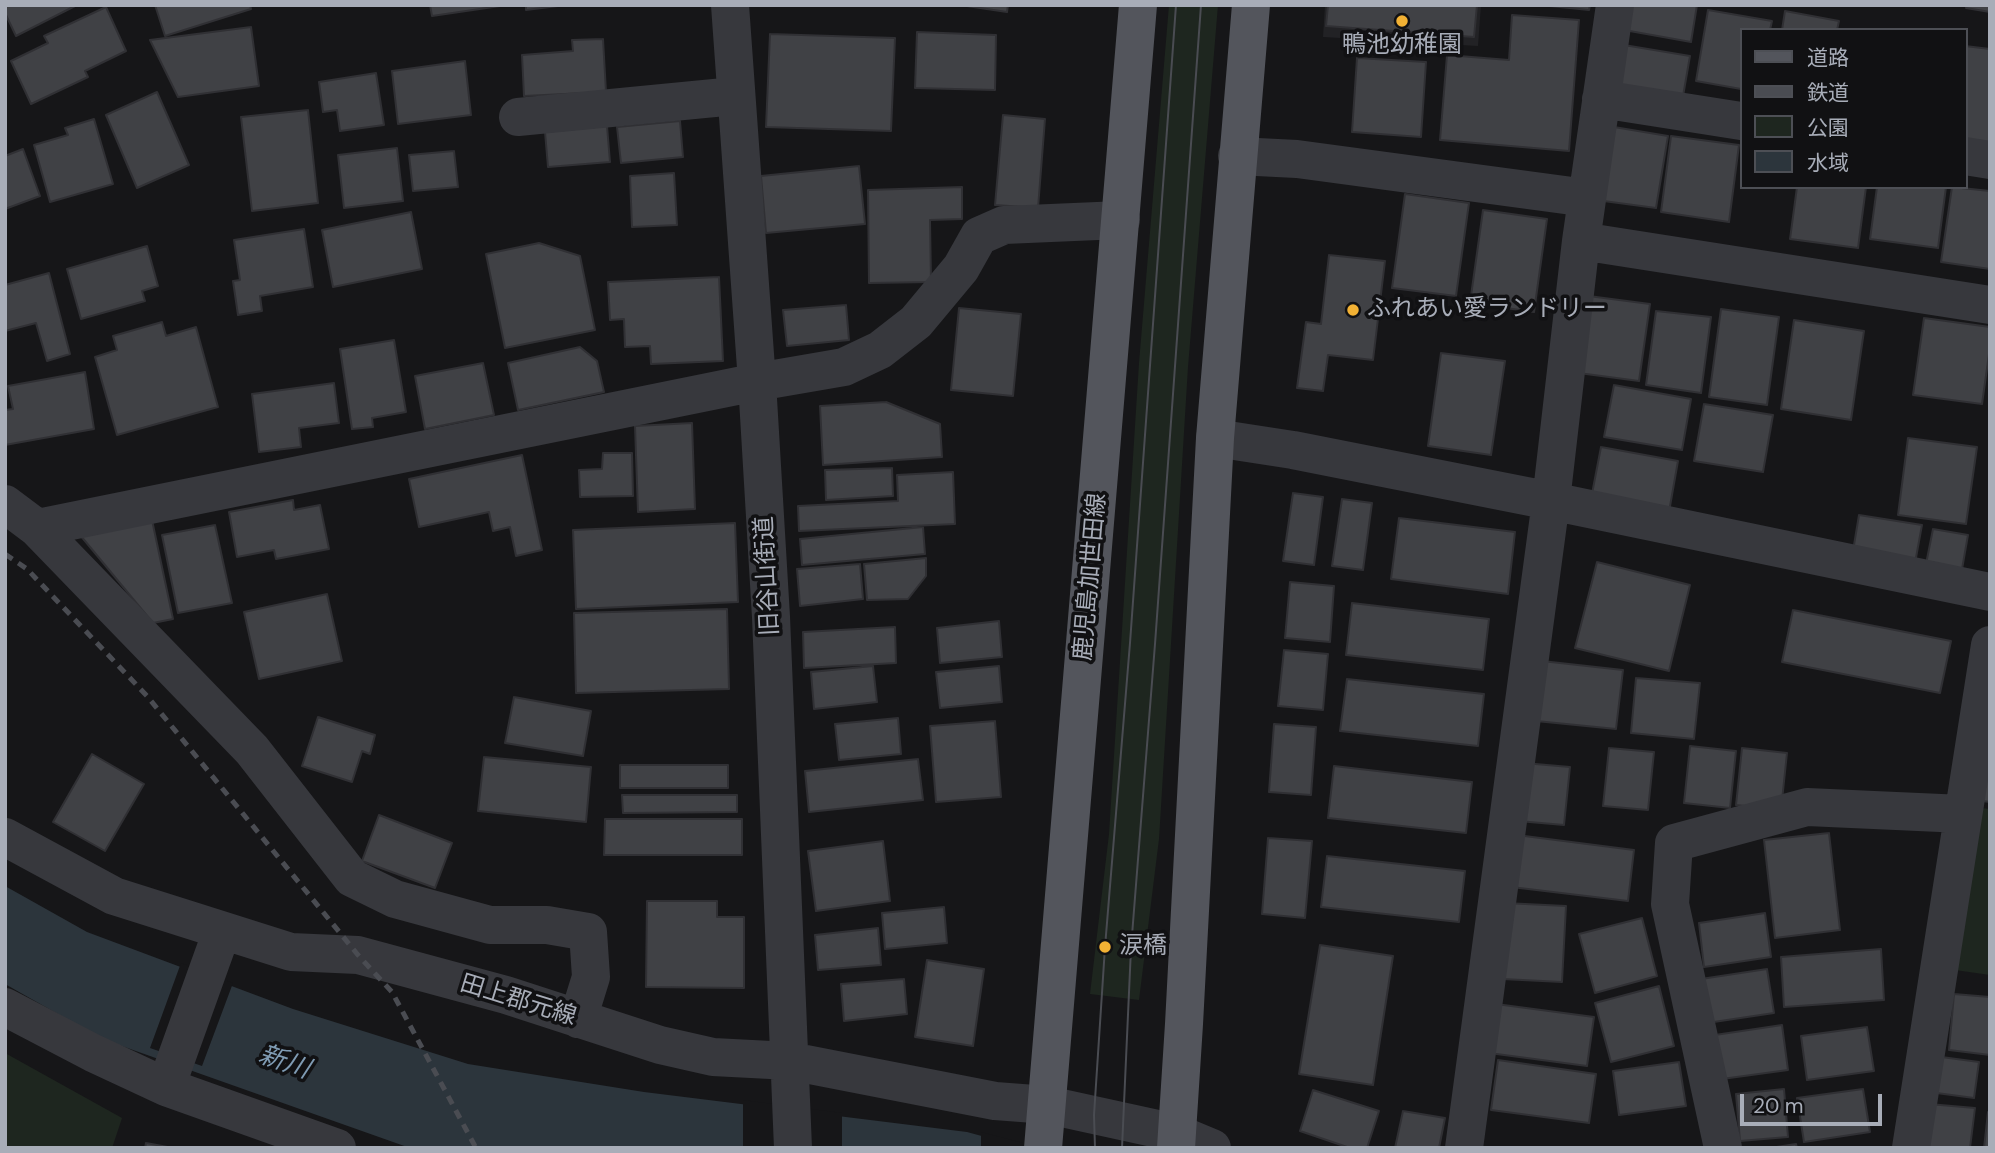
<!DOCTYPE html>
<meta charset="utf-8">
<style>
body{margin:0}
#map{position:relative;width:1995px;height:1153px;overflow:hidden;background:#161618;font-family:"DM Sans","Noto Sans JP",sans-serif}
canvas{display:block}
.frame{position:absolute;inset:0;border:7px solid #a8adb8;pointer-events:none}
.legend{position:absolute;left:1740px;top:28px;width:228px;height:161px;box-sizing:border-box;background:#111113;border:2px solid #4d4f55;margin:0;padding:9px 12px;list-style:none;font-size:21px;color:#a8adb8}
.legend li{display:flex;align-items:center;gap:14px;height:35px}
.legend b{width:35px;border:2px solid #4d4f55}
.scale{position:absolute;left:1740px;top:1094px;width:142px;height:32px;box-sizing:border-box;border:4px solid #a8adb8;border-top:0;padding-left:9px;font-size:21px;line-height:24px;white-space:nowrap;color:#a8adb8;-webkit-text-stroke:5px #111113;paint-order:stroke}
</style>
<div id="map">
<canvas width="1995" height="1153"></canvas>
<div class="frame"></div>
<ul class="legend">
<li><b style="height:9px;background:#53555c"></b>道路</li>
<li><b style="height:9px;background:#4a4c52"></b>鉄道</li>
<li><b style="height:19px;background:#1e261f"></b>公園</li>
<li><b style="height:19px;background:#2c353c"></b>水域</li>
</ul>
<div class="scale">20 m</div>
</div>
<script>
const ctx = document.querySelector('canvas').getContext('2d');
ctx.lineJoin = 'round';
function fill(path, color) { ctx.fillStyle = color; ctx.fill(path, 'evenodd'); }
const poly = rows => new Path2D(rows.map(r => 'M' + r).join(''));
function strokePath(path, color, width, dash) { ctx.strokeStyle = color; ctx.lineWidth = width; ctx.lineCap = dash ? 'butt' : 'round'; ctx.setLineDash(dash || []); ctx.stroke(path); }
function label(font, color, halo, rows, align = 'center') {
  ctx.font = font + ' "DM Sans","Noto Sans JP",sans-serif'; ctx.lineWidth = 7; ctx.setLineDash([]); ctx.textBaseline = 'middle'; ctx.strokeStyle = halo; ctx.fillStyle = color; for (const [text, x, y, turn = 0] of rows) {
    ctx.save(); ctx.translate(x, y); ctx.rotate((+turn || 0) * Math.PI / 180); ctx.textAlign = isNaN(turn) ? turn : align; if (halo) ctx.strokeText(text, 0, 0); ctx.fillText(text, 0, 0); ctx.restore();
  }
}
fill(poly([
 [1325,5,1481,5,1478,46,1323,37]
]), '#222225');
fill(poly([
 [1169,5,1218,5,1188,367,1159,839,1139,1000,1090,994,1109,834,1139,363],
 [1972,807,1990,809,1990,975,1948,969],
 [5,1053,122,1118,112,1148,5,1148]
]), '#1e261f');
fill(poly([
 [5,886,87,932,293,1009,468,1064,644,1092,967,1132,1026,1148,410,1148,102,1039,5,984]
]), '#2c353c');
fill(poly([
 [181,963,233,983,202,1066,150,1048],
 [743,1100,842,1113,842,1148,743,1148],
 [981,1132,1027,1144,1029,1148,981,1148]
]), '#161618');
const building = poly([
 [5,5,77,5,16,36,5,13,5,5],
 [155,5,250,5,251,9,165,36,155,5],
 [430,5,507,5,432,16,430,5],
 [526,5,566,5,526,10,526,5],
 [960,5,1008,5,1007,12,960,5],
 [1328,5,1477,5,1474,37,1326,26,1328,5],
 [1540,5,1590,5,1589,10,1540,5],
 [1629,5,1697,5,1691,42,1624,30,1629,5],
 [1967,5,1990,5,1990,12,1966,8,1967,5],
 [106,7,126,51,85,71,88,77,31,104,11,61,48,43,44,36,106,7],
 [1708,10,1772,21,1770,30,1741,30,1741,89,1696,81,1708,10],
 [1785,11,1839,21,1837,30,1782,30,1785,11],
 [1512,15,1579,20,1569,151,1440,140,1447,55,1509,60,1512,15],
 [251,27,259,86,178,97,150,40,251,27],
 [917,32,996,35,995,90,915,88,917,32],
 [770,34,895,38,891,131,766,127,770,34],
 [603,39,606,92,524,96,522,55,573,51,572,40,603,39],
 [1624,45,1690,56,1682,102,1615,91,1624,45],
 [1965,46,1990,49,1990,146,1965,142,1965,46],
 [1357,58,1426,62,1421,137,1352,132,1357,58],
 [465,61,471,115,398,124,392,71,465,61],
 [376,73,384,125,340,131,337,110,323,112,319,82,376,73],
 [157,92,189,165,137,188,106,115,157,92],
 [308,110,318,203,252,211,241,117,308,110],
 [1003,115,1045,119,1038,208,995,205,1003,115],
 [94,119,113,184,50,202,34,145,68,135,65,128,94,119],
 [680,121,683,157,621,163,617,127,680,121],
 [607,126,610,162,548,167,545,132,607,126],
 [1608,126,1668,136,1656,208,1596,200,1608,126],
 [1671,136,1739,145,1729,222,1661,212,1671,136],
 [397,148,403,201,344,208,338,155,397,148],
 [23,149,40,196,5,209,5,156,23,149],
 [454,151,458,187,413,191,409,155,454,151],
 [859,166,865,224,766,233,761,176,859,166],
 [674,173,677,225,632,227,630,176,674,173],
 [962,187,962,219,930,220,931,282,869,283,868,190,962,187],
 [1797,187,1866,187,1858,248,1790,239,1797,187],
 [1877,187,1946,187,1938,248,1870,239,1877,187],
 [1952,187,1990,191,1990,269,1941,262,1952,187],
 [1405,194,1469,203,1456,296,1392,288,1405,194],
 [1483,210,1547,219,1534,312,1470,303,1483,210],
 [411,212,422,269,333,287,322,230,411,212],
 [304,229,313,287,260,296,262,311,238,315,233,281,240,280,234,240,304,229],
 [539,243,580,256,595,330,505,348,486,254,539,243],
 [147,246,158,286,142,291,145,301,81,319,67,269,147,246],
 [1329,255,1385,261,1373,360,1328,355,1323,391,1297,388,1306,322,1321,324,1329,255],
 [49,273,70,354,47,361,36,323,5,331,5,285,49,273],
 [719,277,723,361,651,364,650,346,625,347,624,319,610,320,608,282,719,277],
 [1581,295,1650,304,1639,381,1571,372,1581,295],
 [846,305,849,340,787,346,783,310,846,305],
 [959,308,1021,314,1013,396,951,390,959,308],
 [1721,309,1779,317,1767,405,1709,397,1721,309],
 [1656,311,1711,317,1701,393,1646,385,1656,311],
 [1924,318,1990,327,1990,347,1982,404,1913,395,1924,318],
 [1794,320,1864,331,1851,420,1781,409,1794,320],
 [162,322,166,336,196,327,218,407,117,435,95,357,117,350,113,336,162,322],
 [394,340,406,412,372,418,373,427,352,429,340,349,394,340],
 [580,347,597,361,604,392,518,410,508,363,580,347],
 [1441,353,1505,361,1491,455,1428,446,1441,353],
 [483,363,494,415,425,429,415,376,483,363],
 [85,372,94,429,5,445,5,410,13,409,8,386,85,372],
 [334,383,339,423,299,428,301,447,259,452,252,394,334,383],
 [1614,385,1691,399,1682,450,1604,437,1614,385],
 [886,402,940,424,942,457,823,465,820,406,886,402],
 [1704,404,1773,415,1763,472,1694,461,1704,404],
 [692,423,695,509,638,512,635,426,692,423],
 [1908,438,1977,447,1966,524,1898,515,1908,438],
 [1601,447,1678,461,1669,512,1591,499,1601,447],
 [603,453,632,453,633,496,580,497,579,470,602,469,603,453],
 [522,455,542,550,516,556,510,527,493,531,489,512,419,527,409,479,522,455],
 [892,468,893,496,826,500,825,470,892,468],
 [953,472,955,524,799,531,798,506,898,501,897,475,953,472],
 [1293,493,1323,497,1314,565,1283,561,1293,493],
 [1342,499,1372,503,1363,570,1332,566,1342,499],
 [293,500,294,510,320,505,329,549,276,559,274,550,237,557,229,512,293,500],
 [1859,515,1922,525,1913,574,1851,563,1859,515],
 [1399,518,1515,532,1508,594,1391,579,1399,518],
 [152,520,173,619,153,623,80,535,152,520],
 [735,523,738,602,576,609,573,530,735,523],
 [215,525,232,603,178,613,162,535,215,525],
 [923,527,925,554,802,565,800,539,923,527],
 [1933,529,1968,535,1961,575,1925,569,1933,529],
 [926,558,926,576,908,599,867,600,864,564,926,558],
 [1597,562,1690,585,1669,671,1575,648,1597,562],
 [860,564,863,599,800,606,797,569,860,564],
 [1290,582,1334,586,1330,642,1285,638,1290,582],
 [327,594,342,661,259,679,244,612,327,594],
 [1352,603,1489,619,1483,670,1346,655,1352,603],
 [727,609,729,689,576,693,574,613,727,609],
 [1793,610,1951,641,1940,693,1782,662,1793,610],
 [999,621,1002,657,940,663,937,628,999,621],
 [895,627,896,663,804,668,803,632,895,627],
 [1284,650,1328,654,1323,710,1278,706,1284,650],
 [1542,661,1623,670,1616,729,1536,721,1542,661],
 [873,666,877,702,814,709,811,672,873,666],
 [999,666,1002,702,940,708,936,672,999,666],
 [1636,678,1700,683,1694,739,1631,733,1636,678],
 [1347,679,1484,694,1478,746,1340,731,1347,679],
 [514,697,591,711,583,756,505,743,514,697],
 [318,717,375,735,370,754,362,751,352,782,302,766,318,717],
 [898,718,901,754,839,760,835,724,898,718],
 [995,721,1001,797,936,802,930,726,995,721],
 [1274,724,1316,727,1311,795,1269,792,1274,724],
 [1690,746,1736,751,1730,808,1684,803,1690,746],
 [1609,748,1654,752,1648,810,1603,806,1609,748],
 [1742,748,1787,753,1781,810,1736,805,1742,748],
 [92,754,144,784,105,851,53,822,92,754],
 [484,757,591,767,586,822,478,811,484,757],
 [918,759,923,800,809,812,805,771,918,759],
 [1990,760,1990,802,1982,801,1990,760],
 [1524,763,1570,767,1564,825,1518,821,1524,763],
 [620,765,728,765,728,788,620,788,620,765],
 [1334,766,1472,782,1466,833,1328,818,1334,766],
 [622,795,737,795,737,812,623,813,622,795],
 [379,815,452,843,435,888,362,861,379,815],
 [605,819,742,819,742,855,604,855,605,819],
 [1829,833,1840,930,1775,938,1764,840,1829,833],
 [1509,834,1634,850,1628,901,1503,886,1509,834],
 [1268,838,1312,841,1305,918,1262,914,1268,838],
 [883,841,890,901,816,911,808,851,883,841],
 [1327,856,1465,871,1459,922,1321,907,1327,856],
 [647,901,717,901,717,917,744,917,744,988,646,987,647,901],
 [1505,903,1566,906,1562,982,1502,979,1505,903],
 [944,907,947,943,885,949,882,913,944,907],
 [1765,913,1771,957,1704,967,1699,923,1765,913],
 [1642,918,1657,976,1595,993,1579,934,1642,918],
 [878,928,881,965,818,970,815,935,878,928],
 [1320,945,1393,956,1373,1085,1299,1074,1320,945],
 [1881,949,1884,1000,1784,1007,1781,957,1881,949],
 [927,960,984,969,973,1046,915,1037,927,960],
 [1767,969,1774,1013,1707,1023,1701,979,1767,969],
 [904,979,907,1014,844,1021,841,984,904,979],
 [1659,986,1674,1046,1611,1062,1595,1003,1659,986],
 [1954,994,1990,997,1990,1055,1949,1050,1954,994],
 [1496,1004,1594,1017,1587,1066,1489,1053,1496,1004],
 [1782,1025,1788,1070,1722,1079,1715,1035,1782,1025],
 [1867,1027,1874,1071,1807,1080,1801,1036,1867,1027],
 [1934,1056,1979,1062,1974,1098,1929,1092,1934,1056],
 [1498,1060,1596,1074,1589,1123,1491,1110,1498,1060],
 [1679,1062,1686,1106,1619,1115,1613,1071,1679,1062],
 [1784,1089,1788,1137,1740,1141,1736,1094,1784,1089],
 [1863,1089,1870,1132,1804,1142,1797,1098,1863,1089],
 [1313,1090,1379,1111,1367,1148,1350,1148,1300,1131,1313,1090],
 [1929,1104,1975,1108,1970,1148,1924,1148,1929,1104],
 [1403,1111,1445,1118,1439,1148,1395,1148,1403,1111],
 [1988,1112,1990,1113,1990,1148,1984,1148,1988,1112],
 [146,1143,173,1148,145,1148,146,1143],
 [1796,1144,1797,1148,1770,1148,1796,1144]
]);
fill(building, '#404145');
strokePath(building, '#303034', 2);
strokePath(poly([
 [730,5,757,382,771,617,793,1148],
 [1601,99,1741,121],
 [518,117,735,96],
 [1237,156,1297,159,1587,198],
 [1965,156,1990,160],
 [1581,241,1990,305],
 [1215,438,1293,450,1551,501,1990,592],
 [5,504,37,528,252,750,352,878,395,899,490,925,547,925,588,932,591,977,578,1019],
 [37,528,757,382,844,367,880,350,916,322,961,268,979,236,1004,225,1121,220],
 [5,837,114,896,291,952,358,955,506,995,660,1045,713,1057,790,1061,995,1101,1048,1105,1176,1133,1212,1148],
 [5,1007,93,1053,166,1087,337,1148],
 [166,1087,222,931],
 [1464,1148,1551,501,1581,241,1615,5],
 [1723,1148,1670,904,1674,843,1807,807,1963,814],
 [1911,1148,1990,645]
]), '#37383d', 38);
strokePath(poly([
 [1043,1148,1138,5],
 [1176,1148,1184,1024,1215,438,1251,5]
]), '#53555c', 38);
strokePath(poly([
 [1095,1148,1094,1115,1105,947,1130,643,1176,5],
 [1122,1148,1131,948,1155,644,1201,5]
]), '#4a4c52', 2);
strokePath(poly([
 [5,554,27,569,147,696,358,955,392,992,476,1148]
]), '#4a4c52', 5, [9, 7]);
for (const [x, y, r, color] of [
 [1402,21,7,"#f2b134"],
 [1353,310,7,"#f2b134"],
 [1105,947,7,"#f2b134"]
]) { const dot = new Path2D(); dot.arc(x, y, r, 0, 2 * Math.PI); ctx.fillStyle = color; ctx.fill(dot); strokePath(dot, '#111113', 2.5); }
label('24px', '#a8adb8', '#111113', [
 ["鴨池幼稚園",1402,46,"center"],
 ["ふれあい愛ランドリー",1367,310],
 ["涙橋",1119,947]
], 'left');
label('24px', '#a8adb8', '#111113', [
 ["旧谷山街道",768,576,-93],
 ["鹿児島加世田線",1091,577,-85],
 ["田上郡元線",518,1001,17]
]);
label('italic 26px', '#7f9bb3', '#111113', [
 ["新川",284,1063,19]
]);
</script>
